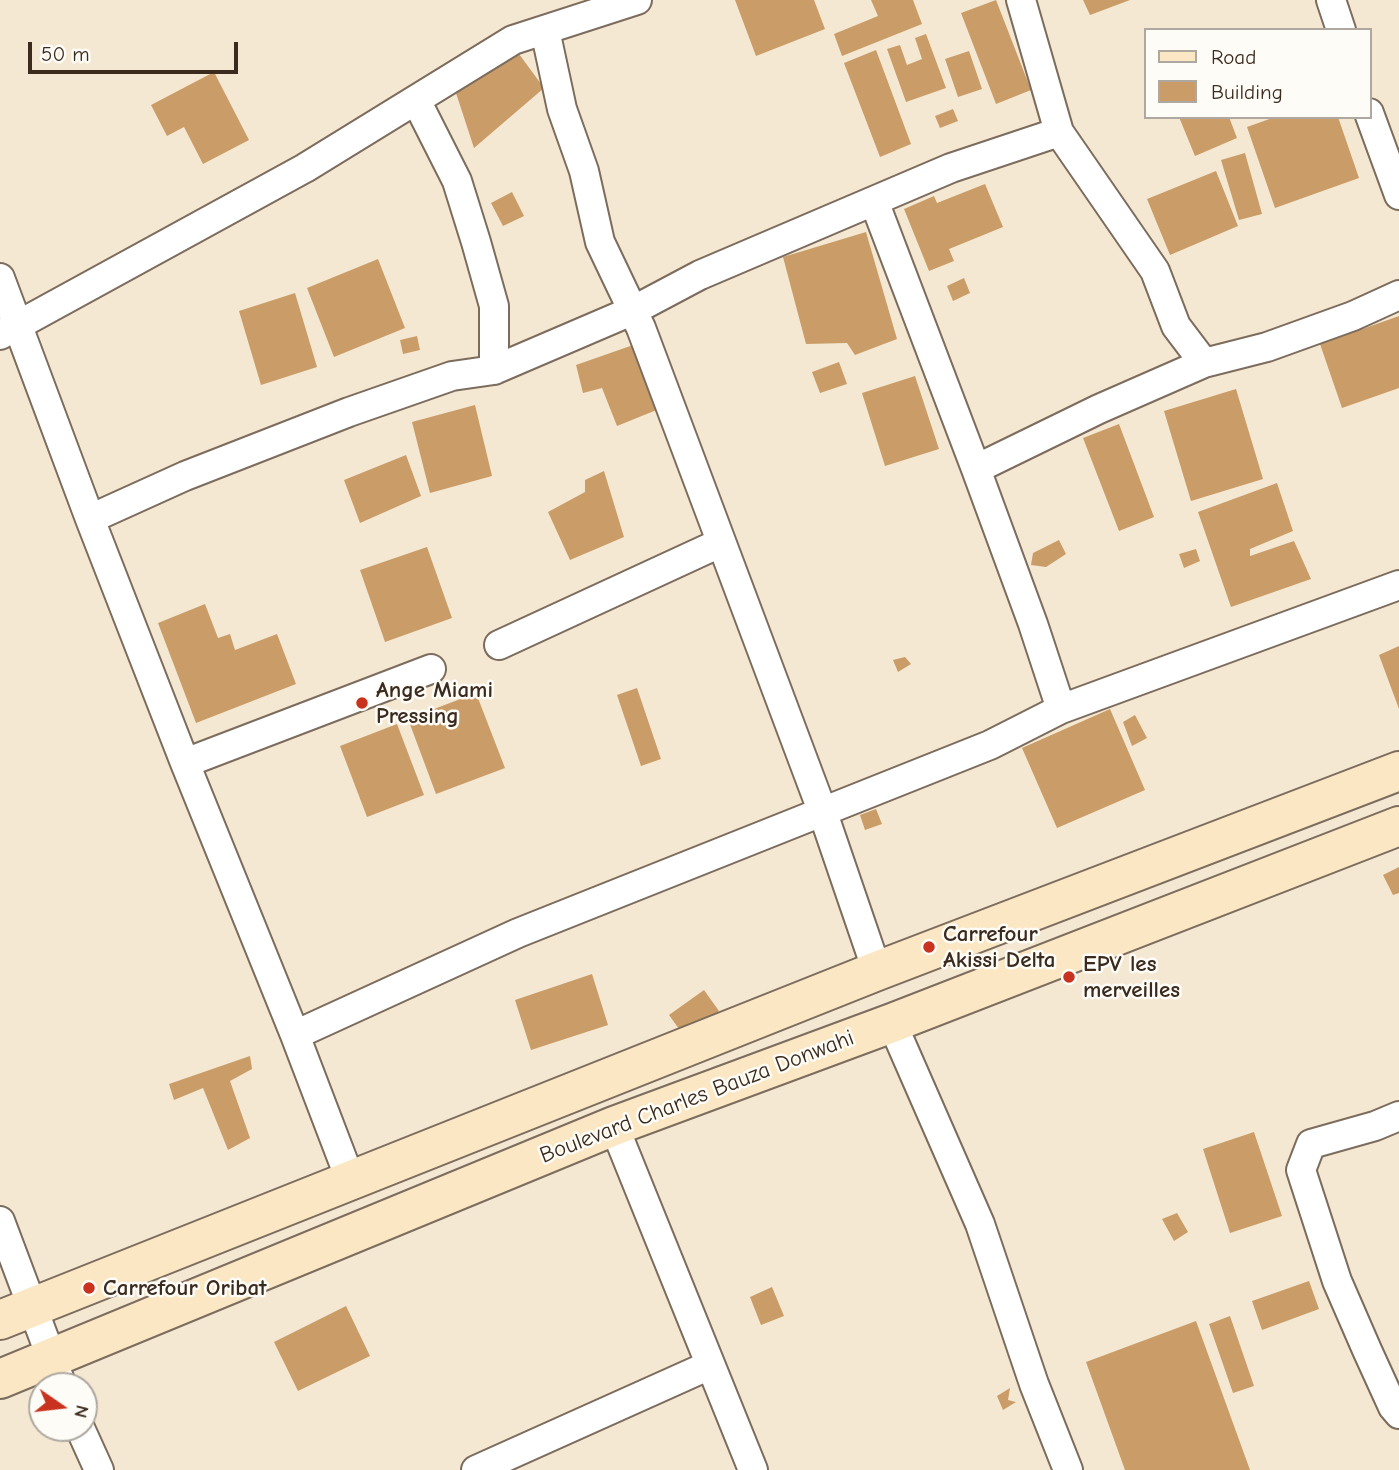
<!DOCTYPE html>
<style>
body{margin:0}
#map{position:relative;width:1399px;height:1470px;overflow:hidden;background:#f5e8d2;font-family:"Comic Neue",sans-serif}
canvas{display:block}
.legend{position:absolute;left:1144px;top:28px;width:228px;height:91px;box-sizing:border-box;background:#fdfcf7;border:2px solid #afa8a0;margin:0;padding:9px 12px;list-style:none;font-size:21px;color:#3b2a1e}
.legend li{display:flex;align-items:center;gap:14px;height:35px}
.legend b{width:35px;border:2px solid #afa8a0}
.north{position:absolute;left:28px;top:1372px;width:70px;height:70px;box-sizing:border-box;background:#fdfcf7;border:2px solid #afa8a0;border-radius:50%;rotate:104deg;font-size:19px;font-weight:700;line-height:28px;text-align:center;color:#3b2a1e}
.north::after{content:'';display:block;margin:auto;width:24px;height:32px;background:#c8321e;clip-path:polygon(50% 0,100% 100%,50% 72%,0 100%)}
.scale{position:absolute;left:28px;top:42px;width:210px;height:32px;box-sizing:border-box;border:4px solid #3b2a1e;border-top:0;padding-left:9px;font-size:21px;line-height:24px;white-space:nowrap;color:#3b2a1e;-webkit-text-stroke:5px #fdfcf7;paint-order:stroke}
</style>
<div id="map">
<canvas width="1399" height="1470"></canvas>
<ul class="legend">
<li><b style="height:9px;background:#fbe7c3"></b>Road</li>
<li><b style="height:19px;background:#ca9c67"></b>Building</li>
</ul>
<div class="north">N</div>
<div class="scale">50 m</div>
</div>
<script>
const ctx = document.querySelector('canvas').getContext('2d');
ctx.lineJoin = 'round';
function fill(path, color) { ctx.fillStyle = color; ctx.fill(path, 'evenodd'); }
const poly = rows => new Path2D(rows.map(r => 'M' + r).join(''));
function strokePath(path, color, width, dash) { ctx.strokeStyle = color; ctx.lineWidth = width; ctx.lineCap = dash ? 'butt' : 'round'; ctx.setLineDash(dash || []); ctx.stroke(path); }
function label(font, color, halo, rows, align = 'center') {
  ctx.font = font + ' "Comic Neue",sans-serif'; ctx.lineWidth = 5; ctx.setLineDash([]); ctx.textBaseline = 'middle'; ctx.strokeStyle = halo; ctx.fillStyle = color; for (const [text, x, y, turn = 0] of rows) {
    ctx.save(); ctx.translate(x, y); ctx.rotate((+turn || 0) * Math.PI / 180); ctx.textAlign = isNaN(turn) ? turn : align; if (halo) ctx.strokeText(text, 0, 0); ctx.fillText(text, 0, 0); ctx.restore();
  }
}
fill(poly([
 [735,0,814,0,825,29,756,56],
 [871,0,913,0,922,24,842,56,834,34,878,16],
 [996,0,1031,90,996,104,961,13],
 [1083,0,1130,0,1090,15],
 [926,34,946,88,906,102,887,49,900,45,907,65,922,59,915,38],
 [876,50,911,144,880,157,844,63],
 [969,51,982,89,958,97,945,59],
 [519,54,544,88,474,148,455,90],
 [214,72,249,140,203,164,184,127,167,136,151,105],
 [953,109,958,121,940,128,935,116],
 [1179,117,1229,117,1237,138,1195,156],
 [1275,117,1338,117,1359,178,1275,208,1247,127],
 [1245,153,1262,214,1239,220,1221,160],
 [1216,171,1238,226,1170,255,1147,199],
 [985,184,1003,227,949,249,954,261,929,271,904,209,934,196,937,203],
 [512,192,524,216,503,226,491,203],
 [866,232,897,339,855,355,847,343,806,344,783,257],
 [378,259,405,328,334,357,307,288],
 [964,278,970,293,953,301,947,286],
 [295,293,317,367,261,385,239,311],
 [1399,316,1399,388,1342,408,1320,344],
 [417,336,420,350,403,354,400,340],
 [636,344,659,409,617,426,602,388,583,393,576,365],
 [839,362,847,384,820,393,812,372],
 [915,376,939,449,885,466,862,393],
 [1236,389,1263,479,1191,501,1164,411],
 [475,405,492,476,430,493,412,422],
 [1119,424,1154,517,1119,531,1083,438],
 [406,455,421,496,360,523,344,480],
 [604,471,624,537,570,560,548,512,585,492,585,480],
 [1277,483,1293,531,1250,549,1250,556,1294,541,1311,579,1231,607,1198,512],
 [1059,540,1066,554,1046,567,1031,565,1033,553],
 [427,547,452,618,385,642,360,570],
 [1196,549,1200,561,1184,568,1179,554],
 [205,604,218,638,230,634,235,650,277,634,296,684,196,723,158,623],
 [1399,646,1399,709,1379,655],
 [905,657,911,664,898,672,893,660],
 [637,688,661,759,641,766,617,695],
 [476,693,505,768,436,794,408,719],
 [1110,709,1145,790,1057,828,1022,748],
 [1135,715,1147,738,1132,746,1123,722],
 [397,724,424,795,367,817,340,746],
 [876,809,882,824,865,830,860,815],
 [1399,867,1399,893,1393,895,1383,875],
 [592,974,608,1025,531,1050,515,1000],
 [704,990,719,1011,684,1036,669,1015],
 [250,1056,252,1069,230,1081,250,1138,228,1150,203,1088,174,1100,169,1084],
 [1254,1132,1282,1216,1230,1233,1203,1149],
 [1177,1213,1188,1232,1174,1241,1162,1219],
 [1309,1281,1319,1309,1262,1330,1252,1301],
 [772,1287,784,1316,761,1325,750,1297],
 [346,1306,370,1356,298,1391,274,1342],
 [1230,1316,1254,1386,1233,1393,1209,1324],
 [1196,1321,1250,1470,1125,1470,1086,1362],
 [1010,1388,1008,1400,1016,1402,1003,1410,997,1396]
]), '#ca9c67');
const minor = poly([
 [1021,0,1059,132,1155,271,1176,326,1204,363],
 [1331,0,1341,30],
 [545,30,562,109,584,171,600,242,641,328,823,813,877,971],
 [1369,113,1399,195],
 [874,201,976,469,1033,624,1061,709],
 [0,278,90,519,185,763,295,1035,350,1179],
 [0,335,305,168,513,40,637,0],
 [494,370,634,310,700,275,951,168,1059,132],
 [976,469,1099,409,1204,363,1267,347,1353,316,1399,295],
 [90,519,185,476,349,412,452,376,494,370,494,306,476,242,457,181,416,100],
 [499,645,720,543],
 [185,763,431,669],
 [892,1023,980,1224,1034,1384,1068,1470],
 [295,1035,518,933,990,745,1061,709,1399,585],
 [1399,1116,1375,1126,1311,1144,1301,1170,1337,1281,1367,1350,1393,1407,1399,1414],
 [614,1126,753,1470],
 [0,1221,62,1386],
 [80,1428,99,1470],
 [476,1470,710,1365]
]);
const secondary = poly([
 [0,1320,877,971,1399,771],
 [0,1379,614,1126,892,1023,1399,826]
]);
strokePath(minor, '#7c6c5d', 32);
strokePath(secondary, '#7c6c5d', 42);
strokePath(minor, '#fff', 28);
strokePath(secondary, '#fbe7c3', 38);
for (const [x, y, r, color] of [
 [362,703,7,"#c8321e"],
 [929,947,7,"#c8321e"],
 [1069,977,7,"#c8321e"],
 [89,1288,7,"#c8321e"]
]) { const dot = new Path2D(); dot.arc(x, y, r, 0, 2 * Math.PI); ctx.fillStyle = color; ctx.fill(dot); strokePath(dot, '#fdfcf7', 2.5); }
label('bold 23px', '#3b2a1e', '#fdfcf7', [
 ["Ange Miami",376,690],
 ["Pressing",376,716],
 ["Carrefour",943,934],
 ["Akissi Delta",943,960],
 ["EPV les",1083,964],
 ["merveilles",1083,990],
 ["Carrefour Oribat",103,1288]
], 'left');
label('23px', '#3b2a1e', '#fdfcf7', [
 ["Boulevard Charles Bauza Donwahi",697,1097,-21]
]);
</script>
